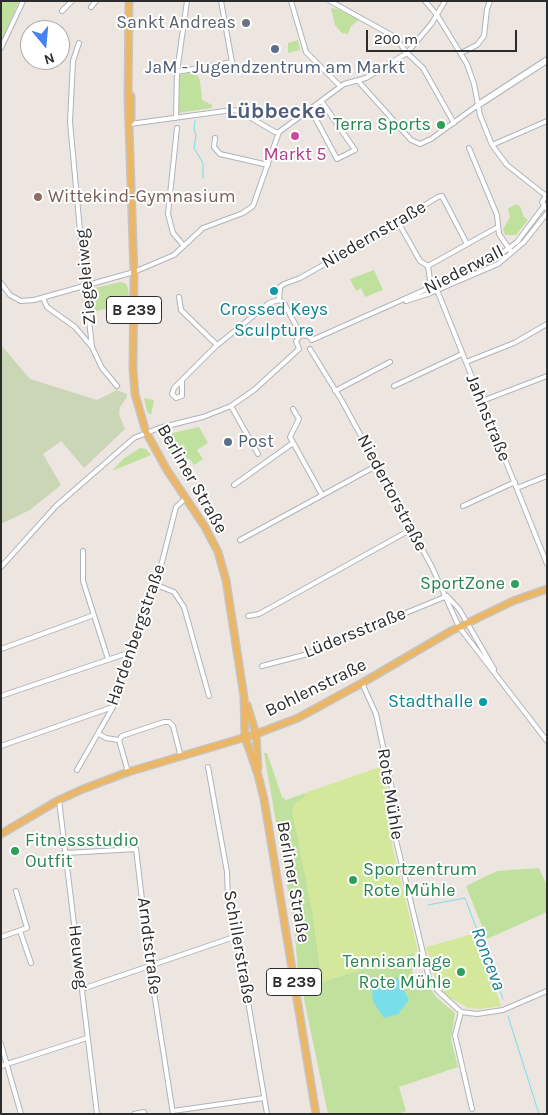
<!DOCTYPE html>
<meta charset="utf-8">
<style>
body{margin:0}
#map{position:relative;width:548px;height:1115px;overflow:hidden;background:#ede5df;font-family:Karla,sans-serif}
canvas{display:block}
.frame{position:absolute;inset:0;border:2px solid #2c2c2c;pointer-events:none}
.north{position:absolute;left:20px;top:20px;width:50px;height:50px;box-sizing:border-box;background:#fff;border:1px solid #ababab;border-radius:50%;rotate:163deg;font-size:14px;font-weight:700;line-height:20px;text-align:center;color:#2c2c2c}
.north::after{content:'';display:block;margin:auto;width:18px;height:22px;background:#4682f3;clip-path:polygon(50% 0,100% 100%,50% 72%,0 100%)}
.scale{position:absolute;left:366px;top:30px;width:151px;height:22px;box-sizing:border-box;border:2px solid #2c2c2c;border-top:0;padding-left:6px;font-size:15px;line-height:18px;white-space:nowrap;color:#2c2c2c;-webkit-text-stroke:4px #fff;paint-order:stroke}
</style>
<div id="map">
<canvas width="548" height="1115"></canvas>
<div class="frame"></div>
<div class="north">N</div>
<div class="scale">200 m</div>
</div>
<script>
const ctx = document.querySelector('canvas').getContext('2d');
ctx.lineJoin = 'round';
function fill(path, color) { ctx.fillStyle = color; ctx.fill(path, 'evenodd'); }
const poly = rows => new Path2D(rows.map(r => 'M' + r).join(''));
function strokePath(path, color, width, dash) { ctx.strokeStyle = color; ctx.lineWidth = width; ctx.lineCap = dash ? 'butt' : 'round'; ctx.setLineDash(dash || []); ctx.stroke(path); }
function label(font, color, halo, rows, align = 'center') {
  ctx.font = font + ' Karla,sans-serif'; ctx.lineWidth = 4; ctx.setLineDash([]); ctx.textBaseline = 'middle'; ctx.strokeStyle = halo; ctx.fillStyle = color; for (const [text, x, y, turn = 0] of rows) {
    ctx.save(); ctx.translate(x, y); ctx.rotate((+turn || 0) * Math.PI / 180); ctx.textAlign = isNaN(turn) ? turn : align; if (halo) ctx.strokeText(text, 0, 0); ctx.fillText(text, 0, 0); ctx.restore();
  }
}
fill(poly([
 [1,1,19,1,1,42],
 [331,8,338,9,359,20,351,26,348,34,342,33,335,25],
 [298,40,300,50,288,53,288,43],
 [196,72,200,81,202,100,212,105,212,108,178,113,179,75],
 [516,204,520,206,524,217,528,220,516,235,505,235,503,229,510,217,508,209],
 [374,270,383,290,365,297,361,288,356,291,350,279],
 [121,282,126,284,128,288,129,302,90,313,88,296,90,289],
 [144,398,154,400,151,415,147,412],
 [199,427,208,443,197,450,203,459,194,465,189,458,176,465,167,448,165,441,167,437,173,433],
 [140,448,146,449,151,455,112,471,124,458],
 [264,753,267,753,282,797,286,800,305,793,313,916,322,982,415,952,412,970,416,984,429,987,437,998,455,1013,451,1039,458,1067,399,1087,406,1111,398,1114,328,1114,298,970,294,925],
 [539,868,547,886,547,912,487,939,466,886,497,871]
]), '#c0e19e');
fill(poly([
 [1,345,30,379,97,400,117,390,127,394,127,397,120,407,119,414,125,429,84,468,61,441,43,454,61,485,30,510,1,524]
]), '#cbd6b7');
fill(poly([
 [383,766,389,803,392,845,418,951,322,982,313,916,292,811,295,803,304,798,305,793],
 [473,934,493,983,501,1006,480,1009,468,1008,447,996,435,978,426,947]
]), '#d3e89a');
fill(poly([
 [397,977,409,1000,398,1014,384,1018,373,1002,372,990,375,982,384,983]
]), '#77deea');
strokePath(poly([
 [195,121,194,129,196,135,194,148,203,163,203,178],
 [428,905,465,898,503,999],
 [508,1016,539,1114]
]), '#77deea', 1);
const street = poly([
 [291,1,306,52,340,86],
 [330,1,395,37,407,53,423,68,454,123],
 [425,1,437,15,467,64,474,84,480,115,492,145,507,165,545,195],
 [91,7,96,1],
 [62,11,72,1],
 [79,43,73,61,70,122,85,285,92,347,102,368,117,386],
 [1,48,23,1],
 [461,53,477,45,484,36,487,9,490,1],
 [177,72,232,62,221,1],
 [359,82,411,140,420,144,431,139,478,105],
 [311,110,337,159,355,150,322,102],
 [176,118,177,72,187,1],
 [130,124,232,110,239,111,275,132,279,132,344,84,366,78,407,53,432,23,445,1],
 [177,128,168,214,173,233,184,246],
 [215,138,214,147,220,154,268,165],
 [492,145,547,121],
 [469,148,497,215,499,234,510,250],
 [547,194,542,202,547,209],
 [398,222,420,261,428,266],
 [428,266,496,228],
 [428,266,431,287],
 [1,283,10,295,21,301,34,300,134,272,174,255,203,228,243,213,253,206,279,132],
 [437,290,547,564],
 [179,297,181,310,217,345],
 [43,298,47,307,75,327,92,347],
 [279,300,280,287,284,284,300,278,373,237,438,197,442,196,467,244],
 [279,300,284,303,301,335],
 [406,301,428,294,498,264,524,242,547,213],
 [301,335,309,336,312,340],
 [312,340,494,259,517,242,544,206],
 [299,349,296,341,301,335],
 [310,349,342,401,432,567,459,627,547,741],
 [466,362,514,343,547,324],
 [182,380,182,396,176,398,172,394,174,388,215,347,269,303,279,300],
 [394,386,462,354],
 [335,391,390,362],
 [482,401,547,376],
 [231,406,258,454],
 [293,409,299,419,290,437,322,495],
 [234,485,293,443],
 [517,488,547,476],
 [463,506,515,482],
 [240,540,376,466],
 [83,551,83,581,108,659],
 [1,567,56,506,134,438,159,428,203,417,231,406,254,390,299,349],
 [154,584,174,592,184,607,209,696],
 [447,596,459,609,494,669],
 [248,616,259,614,410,530],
 [1,649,94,615],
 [262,666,304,655,447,596],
 [362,683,376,714,392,789,394,832,429,978,437,990,461,1012,477,1014,503,1010,547,991],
 [1,696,128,653,133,654],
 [99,734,106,738,119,740],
 [1,746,113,707],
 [208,767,227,872,228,901,237,936,267,1114],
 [77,770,113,707,161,566,176,507,186,498],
 [128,772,119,740,122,736,164,722,169,722,173,726,181,757],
 [59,800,97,1114],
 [66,853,136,849,150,967,173,1114],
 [20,931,31,963],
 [1,937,27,928,16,891],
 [82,989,237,936],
 [461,1012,455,1035,472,1109],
 [1,1044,21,1114],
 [1,1066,87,1038],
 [173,1111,264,1098],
 [134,1114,144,1112]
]);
const secondary = poly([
 [478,105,547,60]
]);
const primary = poly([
 [129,1,128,98,134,272,133,369,135,394,146,432,167,470,205,527,218,552,226,580,244,697,245,737,258,775,264,799,316,1114],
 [131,96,131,121],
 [247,705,256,734,258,768],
 [1,834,59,800,83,789,128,772,256,734,298,718,362,683,451,631,513,601,547,589]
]);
strokePath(street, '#afb4bc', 6);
strokePath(secondary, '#afb4bc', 8);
strokePath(primary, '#c4c4c4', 9);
strokePath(street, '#fff', 4);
strokePath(secondary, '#fff', 5.5);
strokePath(primary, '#ebb766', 6);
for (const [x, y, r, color] of [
 [246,23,5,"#6b7280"],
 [275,49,5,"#5c6f8a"],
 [441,125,5,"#2e9e5b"],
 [295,136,5,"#d1479c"],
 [38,197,5,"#8d6e63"],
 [274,291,5,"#0f9aa8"],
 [228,442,5,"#5c6f8a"],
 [515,584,5,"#2e9e5b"],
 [483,702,5,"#0f9aa8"],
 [15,851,5,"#2e9e5b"],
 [353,880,5,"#2e9e5b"],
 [461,972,5,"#2e9e5b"]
]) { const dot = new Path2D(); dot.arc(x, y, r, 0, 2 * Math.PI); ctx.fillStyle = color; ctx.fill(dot); strokePath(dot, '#fff', 2); }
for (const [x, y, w] of [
 [134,310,55],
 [294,982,55]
]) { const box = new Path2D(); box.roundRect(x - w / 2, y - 13.5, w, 27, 4); ctx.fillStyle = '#fff'; ctx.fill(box); strokePath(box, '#2c2c2c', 1); }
label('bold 16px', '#2c2c2c', null, [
 ["B 239",134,310],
 ["B 239",294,982]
]);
label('18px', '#5b616d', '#fff', [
 ["Sankt Andreas",236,23]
], 'right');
label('18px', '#4e5e75', '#fff', [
 ["JaM - Jugendzentrum am Markt",275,68],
 ["Post",238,442,"left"]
]);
label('18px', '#27864d', '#fff', [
 ["Terra Sports",431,125],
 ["SportZone",505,584],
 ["Fitnessstudio",25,841,"left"],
 ["Outfit",25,862,"left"],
 ["Sportzentrum",363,870,"left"],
 ["Rote Mühle",363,891,"left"],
 ["Tennisanlage",451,962],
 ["Rote Mühle",451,983]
], 'right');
label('18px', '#b23c85', '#fff', [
 ["Markt 5",295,155]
]);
label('18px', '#785e54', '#fff', [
 ["Wittekind-Gymnasium",48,197]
], 'left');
label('18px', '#2c2c2c', '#fff', [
 ["Niedernstraße",374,235,-30],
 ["Niederwall",464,270,-27],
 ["Ziegeleiweg",86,277,-95],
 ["Jahnstraße",488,418,68],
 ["Berliner Straße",192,479,60],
 ["Niedertorstraße",392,493,62],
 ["Lüdersstraße",355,633,-22],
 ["Hardenbergstraße",136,635,-71],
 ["Bohlenstraße",316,688,-26],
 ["Rote Mühle",390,794,81],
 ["Berliner Straße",293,882,80],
 ["Arndtstraße",149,946,83],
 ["Schillerstraße",239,947,80],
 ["Heuweg",78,957,83]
]);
label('18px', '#0d838f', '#fff', [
 ["Crossed Keys",274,310],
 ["Sculpture",274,331],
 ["Stadthalle",473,702,"right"]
]);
label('italic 19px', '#138099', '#fff', [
 ["Ronceva",488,959,69]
]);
label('bold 22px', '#4e5d7b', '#fff', [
 ["Lübbecke",276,112]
]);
</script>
